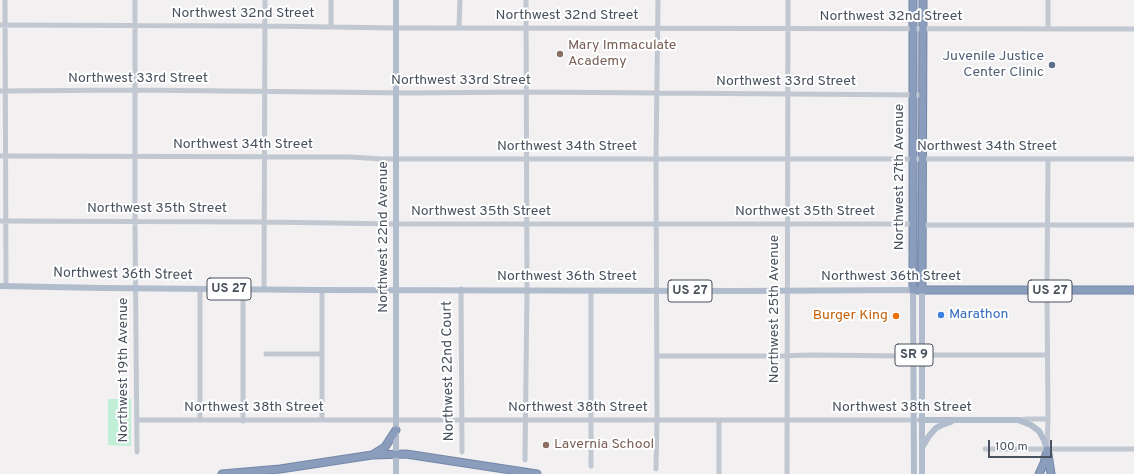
<!DOCTYPE html>
<style>
body{margin:0}
#map{position:relative;width:1134px;height:474px;overflow:hidden;background:#f2f0f0;font-family:Overpass,sans-serif}
canvas{display:block}
.scale{position:absolute;left:988px;top:440px;width:64px;height:18px;box-sizing:border-box;border:2px solid #48515d;border-top:0;padding-left:5px;font-size:12px;line-height:14px;white-space:nowrap;color:#48515d;-webkit-text-stroke:3px #fff;paint-order:stroke}
</style>
<div id="map">
<canvas width="1134" height="474"></canvas>
<div class="scale">100 m</div>
</div>
<script>
const ctx = document.querySelector('canvas').getContext('2d');
ctx.lineJoin = 'round';
function fill(path, color) { ctx.fillStyle = color; ctx.fill(path, 'evenodd'); }
const poly = rows => new Path2D(rows.map(r => 'M' + r).join(''));
function strokePath(path, color, width, dash) { ctx.strokeStyle = color; ctx.lineWidth = width; ctx.lineCap = dash ? 'butt' : 'round'; ctx.setLineDash(dash || []); ctx.stroke(path); }
function label(font, color, halo, rows, align = 'center') {
  ctx.font = font + ' Overpass,sans-serif'; ctx.lineWidth = 4; ctx.setLineDash([]); ctx.textBaseline = 'middle'; ctx.strokeStyle = halo; ctx.fillStyle = color; for (const [text, x, y, turn = 0] of rows) {
    ctx.save(); ctx.translate(x, y); ctx.rotate((+turn || 0) * Math.PI / 180); ctx.textAlign = isNaN(turn) ? turn : align; if (halo) ctx.strokeText(text, 0, 0); ctx.fillText(text, 0, 0); ctx.restore();
  }
}
fill(poly([
 [108,399,131,399,131,446,108,445]
]), '#c0eed7');
const highway = poly([
 [913,0,913,290,1134,290],
 [922,290,923,0],
 [1048,454,1051,474],
 [372,455,385,447,396,430],
 [222,474,280,469,372,455,406,454,537,474],
 [1039,474,1044,463,1047,450]
]);
strokePath(highway, '#7587a8', 9);
strokePath(poly([
 [5,0,6,286],
 [135,0,135,221,137,452],
 [331,0,331,27],
 [0,25,265,26,396,28,1134,29],
 [459,28,460,0],
 [1048,29,1048,0],
 [0,91,135,90,410,93,526,92,923,95],
 [0,156,351,157,381,159,1134,159],
 [0,221,265,222,396,224,913,224],
 [922,225,1134,225],
 [264,289,265,0],
 [461,289,462,452],
 [266,354,322,354],
 [922,355,1047,355],
 [657,356,777,356,811,355,906,356,914,357],
 [322,419,322,290],
 [137,420,914,420],
 [200,420,200,289],
 [1019,420,1027,419,1048,419],
 [243,421,243,289],
 [1047,448,1048,419,1047,291,1048,159],
 [985,449,1134,449],
 [525,460,527,290,526,0],
 [591,466,591,290],
 [656,469,657,420,656,159,658,0],
 [719,474,719,420],
 [787,474,788,0]
]), '#c1c8d1', 5);
strokePath(poly([
 [396,0,396,474],
 [0,286,104,288,317,290,737,291,913,290,914,474],
 [920,420,1018,420,1031,425,1039,431,1044,440,1047,450],
 [923,446,929,436,936,428,942,425,951,422],
 [922,474,922,290]
]), '#b1bccd', 6);
strokePath(highway, '#8a9dbc', 7);
for (const [x, y, r, color] of [
 [560,54,4,"#8d6e63"],
 [1052,65,4,"#5c6f8a"],
 [941,315,4,"#3f7fe0"],
 [896,316,4,"#e8710a"],
 [546,445,4,"#8d6e63"]
]) { const dot = new Path2D(); dot.arc(x, y, r, 0, 2 * Math.PI); ctx.fillStyle = color; ctx.fill(dot); strokePath(dot, '#fff', 1.5); }
for (const [x, y, w] of [
 [229,289,44],
 [690,291,44],
 [1050,291,44],
 [914,355,38]
]) { const box = new Path2D(); box.roundRect(x - w / 2, y - 11, w, 22, 3); ctx.fillStyle = '#fff'; ctx.fill(box); strokePath(box, '#48515d', 1); }
label('bold 13px', '#48515d', null, [
 ["US 27",229,289],
 ["US 27",690,291],
 ["US 27",1050,291],
 ["SR 9",914,355]
]);
label('14px', '#48515d', '#fff', [
 ["Northwest 32nd Street",243,14],
 ["Northwest 32nd Street",567,16],
 ["Northwest 32nd Street",891,17],
 ["Northwest 33rd Street",138,79],
 ["Northwest 33rd Street",461,81],
 ["Northwest 33rd Street",786,82],
 ["Northwest 34th Street",243,145],
 ["Northwest 34th Street",567,147],
 ["Northwest 34th Street",987,147],
 ["Northwest 27th Avenue",900,177,-90],
 ["Northwest 35th Street",157,209],
 ["Northwest 35th Street",481,212],
 ["Northwest 35th Street",805,212],
 ["Northwest 22nd Avenue",384,237,-90],
 ["Northwest 36th Street",123,275,1],
 ["Northwest 36th Street",567,277],
 ["Northwest 36th Street",891,277],
 ["Northwest 25th Avenue",775,309,-90],
 ["Northwest 19th Avenue",124,370,-90],
 ["Northwest 22nd Court",449,371,-91],
 ["Northwest 38th Street",254,408],
 ["Northwest 38th Street",578,408],
 ["Northwest 38th Street",902,408]
]);
label('14px', '#785e54', '#fff', [
 ["Mary Immaculate",568,46],
 ["Academy",568,62],
 ["Lavernia School",554,445]
], 'left');
label('14px', '#4e5e75', '#fff', [
 ["Juvenile Justice",1044,57],
 ["Center Clinic",1044,73]
], 'right');
label('14px', '#366cbe', '#fff', [
 ["Marathon",949,315]
], 'left');
label('14px', '#c56008', '#fff', [
 ["Burger King",888,316]
], 'right');
</script>
